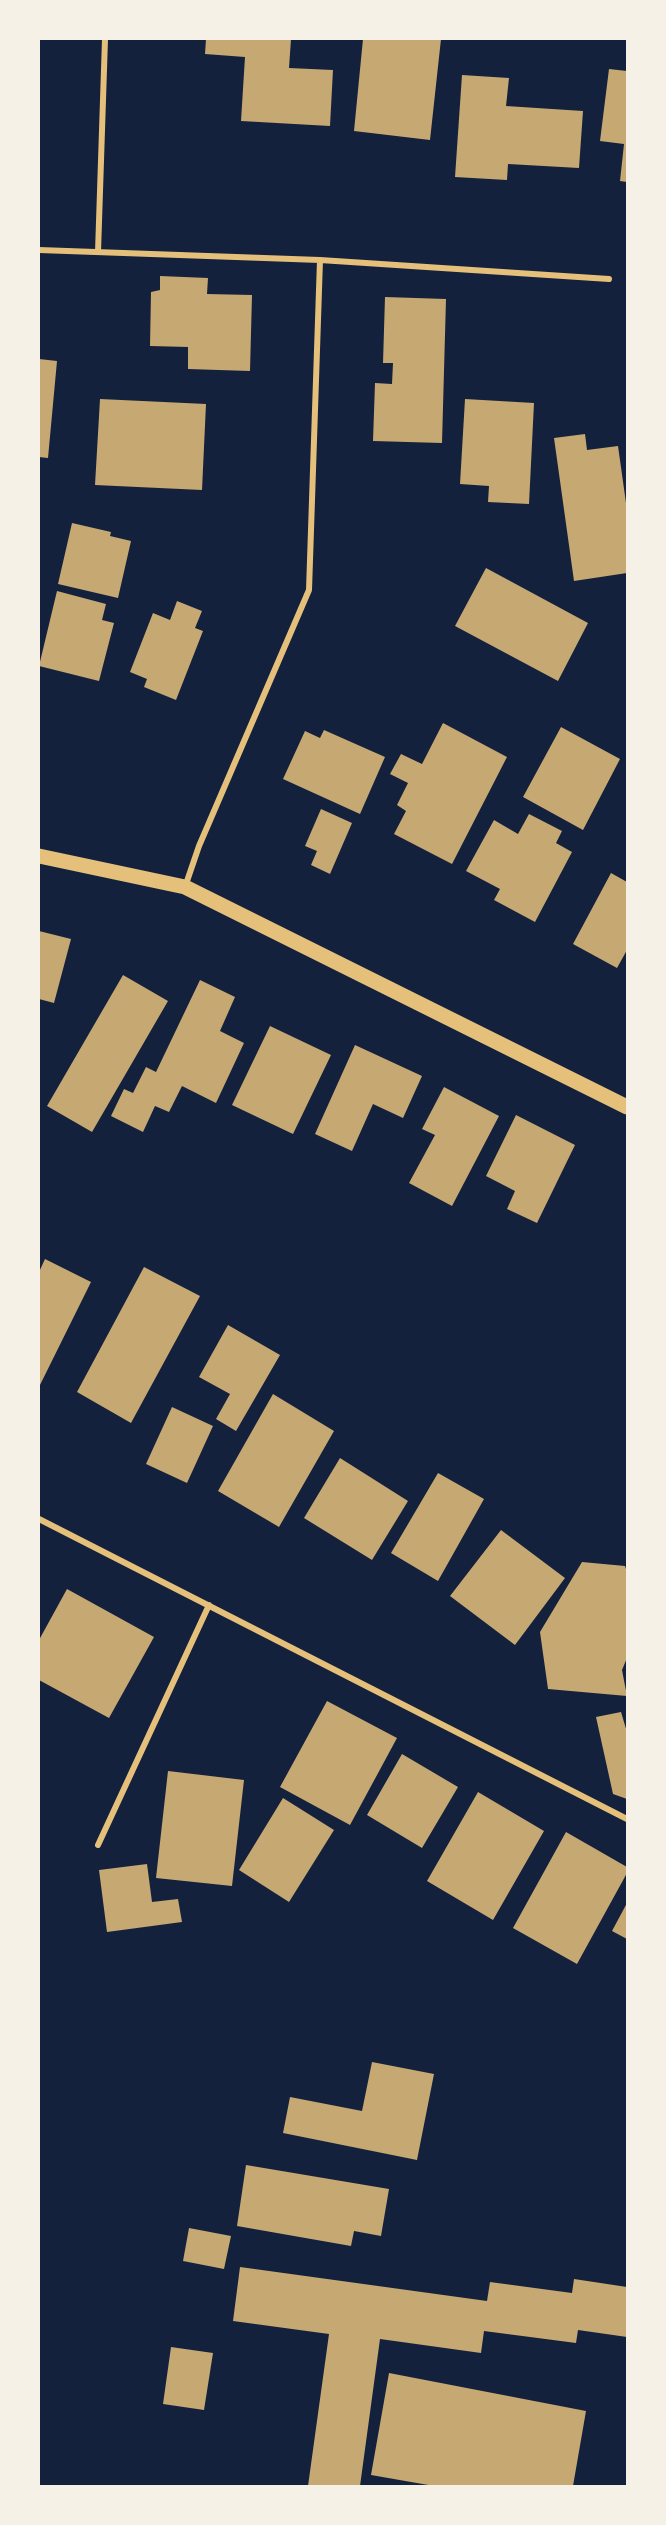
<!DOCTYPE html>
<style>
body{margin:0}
#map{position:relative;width:666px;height:2525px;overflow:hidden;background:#14213d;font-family:Raleway,sans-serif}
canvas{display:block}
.frame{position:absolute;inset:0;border:40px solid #f6f1e7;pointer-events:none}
</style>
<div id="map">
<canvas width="666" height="2525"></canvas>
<div class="frame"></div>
</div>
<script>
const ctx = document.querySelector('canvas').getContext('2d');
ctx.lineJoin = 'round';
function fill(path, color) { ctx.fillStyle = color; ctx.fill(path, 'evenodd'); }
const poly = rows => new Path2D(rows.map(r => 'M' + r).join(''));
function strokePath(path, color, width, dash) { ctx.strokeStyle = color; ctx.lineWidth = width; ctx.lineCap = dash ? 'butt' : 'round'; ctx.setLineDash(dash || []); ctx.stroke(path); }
fill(poly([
 [206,39,291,39,289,68,333,70,330,126,241,121,245,57,205,54],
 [363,39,441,39,430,140,354,131],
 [609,69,627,71,627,182,620,181,624,144,600,141],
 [462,75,509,78,506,106,583,111,579,168,508,164,507,180,455,177],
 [160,276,208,278,207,294,252,295,250,371,188,369,188,347,150,346,151,292,160,290],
 [385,297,446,299,442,443,373,441,375,383,392,384,393,363,383,363],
 [39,359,57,361,48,458,39,457],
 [100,399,206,404,202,490,95,485],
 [465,399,534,403,529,504,488,502,489,486,460,484],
 [585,434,587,450,618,446,627,510,627,573,574,581,554,438],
 [72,523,111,532,110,536,131,541,118,598,58,584],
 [486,568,588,623,558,681,455,626],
 [57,591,106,604,102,620,114,623,99,681,39,666],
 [177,601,202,611,195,628,203,631,176,700,144,687,147,679,130,672,153,613,170,620],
 [443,723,507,757,452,864,394,834,406,811,397,805,408,783,390,774,401,754,422,764],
 [561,727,620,759,583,830,523,797],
 [324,730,385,757,360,814,283,779,305,731,320,738],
 [321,809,352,823,330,874,311,865,317,851,305,846],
 [529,814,562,831,556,843,572,852,535,922,494,900,500,889,466,871,494,820,518,834],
 [611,873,627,882,627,950,617,968,573,944],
 [39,931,71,939,54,1003,39,999],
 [123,975,168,1001,92,1132,47,1106],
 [200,980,235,997,220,1031,244,1043,216,1103,182,1086,169,1112,155,1106,143,1132,111,1116,124,1089,133,1093,146,1067,156,1072],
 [270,1026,331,1055,293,1134,232,1105],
 [355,1045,422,1076,403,1118,373,1104,352,1151,315,1134],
 [444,1087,499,1116,452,1206,409,1183,435,1135,422,1129],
 [516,1115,575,1145,537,1223,507,1209,515,1191,486,1176],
 [45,1259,91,1282,39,1387,39,1272],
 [144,1267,200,1296,131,1423,77,1392],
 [228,1325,280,1355,236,1431,216,1419,230,1394,199,1377],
 [273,1394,334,1431,279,1527,218,1491],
 [172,1407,213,1426,187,1483,146,1464],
 [340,1458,408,1501,372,1560,304,1518],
 [438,1473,484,1499,438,1581,391,1553],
 [501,1530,565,1578,515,1645,450,1596],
 [582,1562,625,1566,627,1572,627,1658,622,1670,627,1696,548,1689,540,1632],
 [67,1589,154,1637,109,1718,39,1680,39,1640],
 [327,1701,397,1738,350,1825,280,1787],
 [621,1712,627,1732,627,1799,613,1794,596,1717],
 [402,1754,458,1787,422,1848,367,1815],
 [168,1771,244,1780,232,1886,156,1878],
 [478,1792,544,1831,493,1920,427,1881],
 [283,1798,334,1830,289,1902,239,1870],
 [566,1832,627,1867,627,1873,577,1964,513,1928],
 [147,1864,152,1902,178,1899,182,1922,107,1932,99,1870],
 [627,1903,627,1939,612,1931],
 [372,2062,434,2074,417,2160,283,2133,290,2097,362,2111],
 [246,2165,389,2189,381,2236,354,2231,351,2246,237,2226],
 [189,2228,231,2236,224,2269,183,2261],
 [240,2267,487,2301,490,2282,572,2293,574,2279,627,2287,627,2337,578,2330,576,2343,484,2331,481,2353,380,2339,360,2486,308,2486,329,2334,233,2321],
 [171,2347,213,2353,204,2410,163,2404],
 [389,2373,586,2411,573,2486,434,2486,371,2475]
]), '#c6a872');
strokePath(poly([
 [39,250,320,260,309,590,199,846,185,887],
 [98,252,105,39],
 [320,260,609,279],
 [39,1519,627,1819],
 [98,1845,209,1605]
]), '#e5c07b', 6);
strokePath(poly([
 [39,856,185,887,627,1107]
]), '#e5c07b', 15);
</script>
